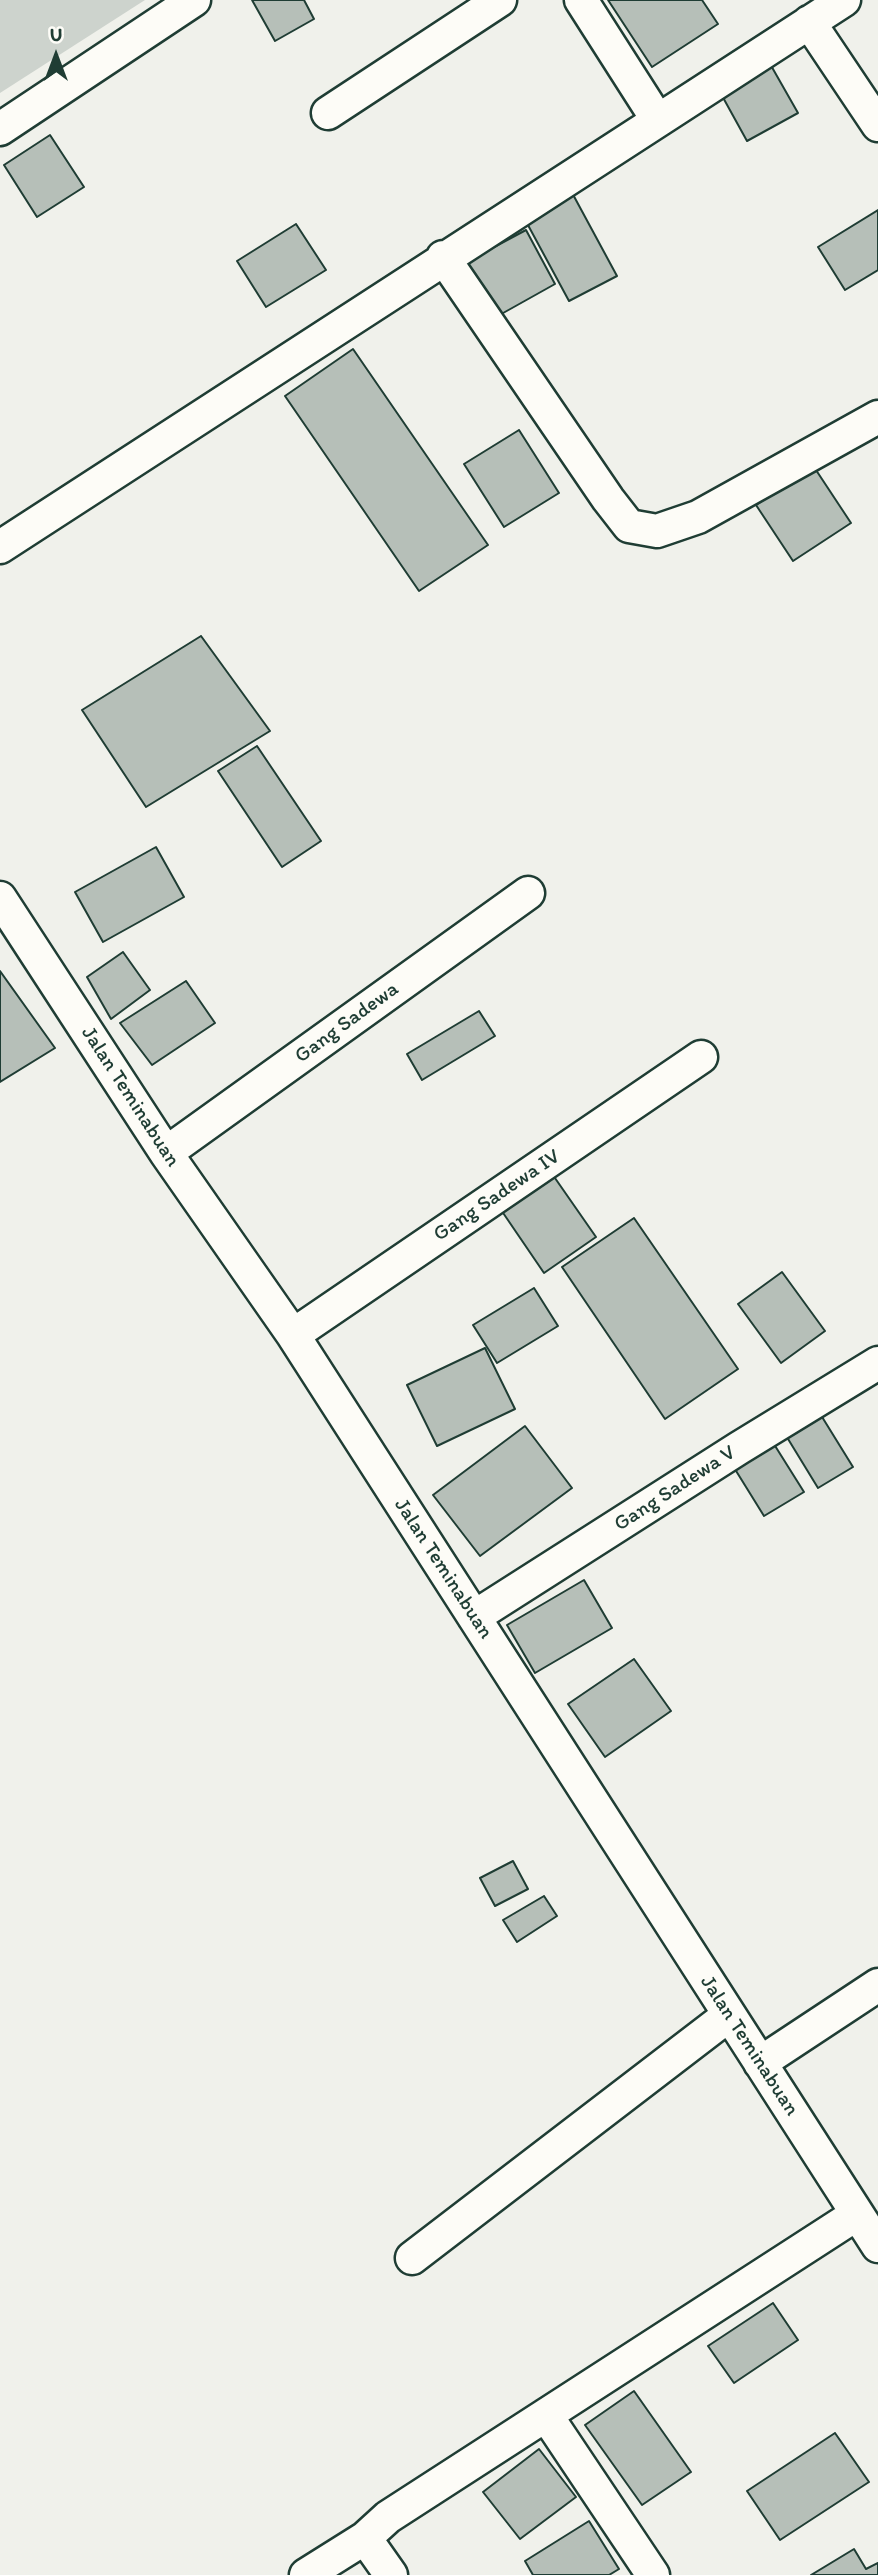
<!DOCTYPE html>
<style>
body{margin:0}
#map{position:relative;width:878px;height:2575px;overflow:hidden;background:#f0f1eb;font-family:Itim,sans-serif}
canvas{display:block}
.north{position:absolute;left:21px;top:21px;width:70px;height:70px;-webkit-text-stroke:5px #fdfcf7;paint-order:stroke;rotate:0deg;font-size:19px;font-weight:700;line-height:28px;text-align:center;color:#1f3d34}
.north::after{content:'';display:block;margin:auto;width:24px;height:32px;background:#1f3d34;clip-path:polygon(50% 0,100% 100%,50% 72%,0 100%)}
</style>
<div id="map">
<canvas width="878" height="2575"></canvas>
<div class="north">U</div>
</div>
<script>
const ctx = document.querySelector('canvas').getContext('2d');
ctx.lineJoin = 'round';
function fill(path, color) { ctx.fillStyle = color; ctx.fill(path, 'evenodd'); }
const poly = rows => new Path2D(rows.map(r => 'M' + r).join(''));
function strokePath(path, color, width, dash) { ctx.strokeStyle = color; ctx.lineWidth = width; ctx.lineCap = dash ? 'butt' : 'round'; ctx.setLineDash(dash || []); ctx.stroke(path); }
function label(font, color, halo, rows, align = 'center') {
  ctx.font = font + ' Itim,sans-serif'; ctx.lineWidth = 6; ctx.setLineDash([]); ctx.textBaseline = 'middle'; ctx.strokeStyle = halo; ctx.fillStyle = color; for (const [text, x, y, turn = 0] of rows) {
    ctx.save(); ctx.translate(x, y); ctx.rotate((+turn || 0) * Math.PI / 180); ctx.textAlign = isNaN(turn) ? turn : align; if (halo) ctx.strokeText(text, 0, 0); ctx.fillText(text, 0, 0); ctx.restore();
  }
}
fill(poly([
 [0,0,145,0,0,93]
]), '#cdd3cd');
const building = poly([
 [252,0,304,0,314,19,275,41,252,0],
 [608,0,702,0,718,24,652,67,608,0],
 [765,55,798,113,747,141,715,83,765,55],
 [50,135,84,187,37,217,4,165,50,135],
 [570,189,617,276,569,301,522,214,570,189],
 [878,210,878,270,845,290,818,247,878,210],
 [296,224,326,270,266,307,237,261,296,224],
 [526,230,555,284,496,317,466,262,526,230],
 [353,349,488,545,419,591,285,396,353,349],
 [519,430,559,493,504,527,464,464,519,430],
 [814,467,851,523,793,561,756,505,814,467],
 [201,636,270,731,146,807,82,710,201,636],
 [257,746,321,841,282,867,218,771,257,746],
 [156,847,184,897,103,942,75,892,156,847],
 [123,952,150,990,111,1019,87,977,123,952],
 [0,971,55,1048,0,1082,0,971],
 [186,981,215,1023,152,1065,120,1023,186,981],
 [479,1011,495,1036,422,1080,407,1054,479,1011],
 [548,1168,596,1237,544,1273,497,1204,548,1168],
 [634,1218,738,1369,665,1419,562,1267,634,1218],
 [782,1272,825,1331,781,1363,738,1304,782,1272],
 [534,1288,558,1326,497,1363,473,1325,534,1288],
 [485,1348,515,1409,437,1446,407,1385,485,1348],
 [819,1412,853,1467,818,1488,785,1434,819,1412],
 [525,1426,572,1488,480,1556,433,1495,525,1426],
 [772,1441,804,1492,764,1516,733,1466,772,1441],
 [584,1580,612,1628,535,1673,507,1625,584,1580],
 [634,1659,671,1711,605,1757,568,1704,634,1659],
 [513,1861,528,1889,495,1906,480,1878,513,1861],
 [544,1896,557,1916,517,1942,503,1920,544,1896],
 [773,2303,798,2340,734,2383,708,2346,773,2303],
 [634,2391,691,2472,642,2505,585,2425,634,2391],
 [835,2433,869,2482,780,2540,747,2491,835,2433],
 [539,2449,576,2497,520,2539,483,2492,539,2449],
 [589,2521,619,2569,609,2575,533,2575,525,2561,589,2521],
 [854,2549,866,2569,878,2563,878,2575,811,2575,854,2549]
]);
fill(building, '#b6bfb8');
strokePath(building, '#1f3d34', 2);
const street = poly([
 [581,0,657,119],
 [809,22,878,125],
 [328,113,500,0],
 [0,129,194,0],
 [443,257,608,499,629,526,657,531,698,517,878,417],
 [0,547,844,0],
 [0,898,166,1153,293,1335,878,2246],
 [166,1153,528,893],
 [293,1335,701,1057],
 [474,1617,739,1448,878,1363],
 [760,2063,878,1985],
 [412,2258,729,2015],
 [546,2415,653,2575],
 [365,2538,391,2575],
 [306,2575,365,2538,388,2517,857,2214]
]);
strokePath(street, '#1f3d34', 37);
strokePath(street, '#fdfcf7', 32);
label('21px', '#1f3d34', '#fdfcf7', [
 ["Gang Sadewa",347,1023,-36],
 ["Jalan Teminabuan",130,1097,57],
 ["Gang Sadewa IV",497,1196,-34],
 ["Gang Sadewa V",675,1489,-33],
 ["Jalan Teminabuan",443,1569,57],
 ["Jalan Teminabuan",749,2046,57]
]);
</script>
